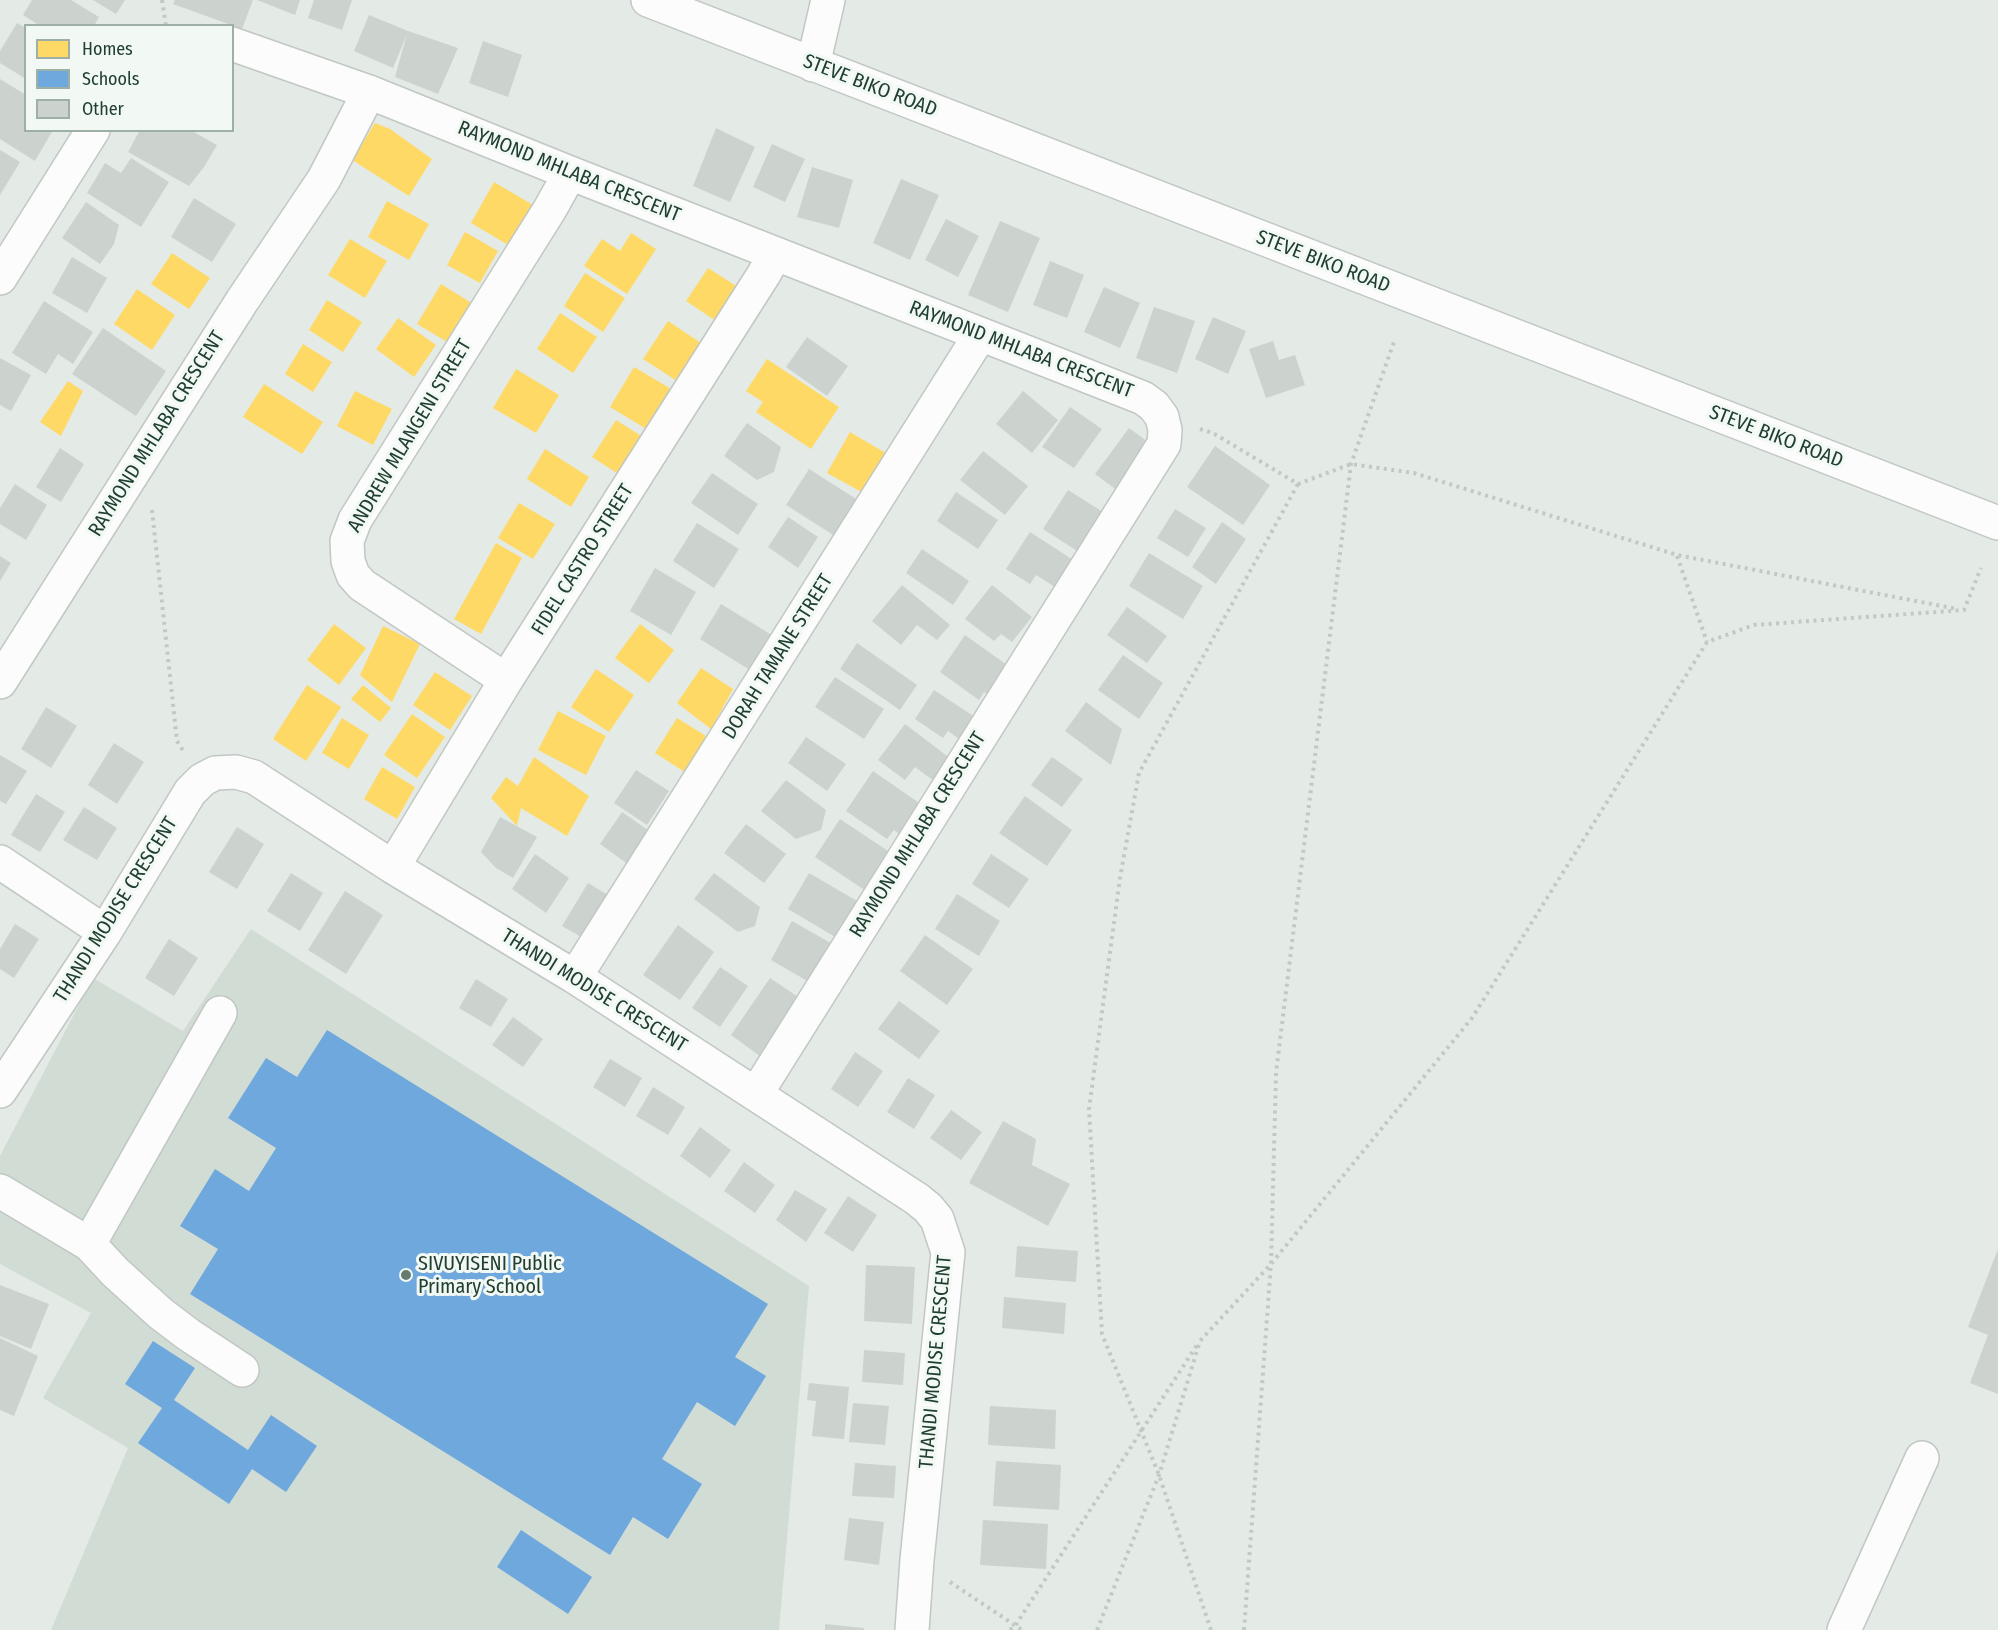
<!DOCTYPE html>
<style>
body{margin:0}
#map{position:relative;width:1998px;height:1630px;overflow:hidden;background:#e4eae6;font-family:"Fira Sans Condensed",sans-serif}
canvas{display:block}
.legend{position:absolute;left:24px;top:24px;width:210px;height:108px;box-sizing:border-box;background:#f2f9f4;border:2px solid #9eafa6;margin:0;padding:8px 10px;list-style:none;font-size:18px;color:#203f30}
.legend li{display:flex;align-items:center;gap:12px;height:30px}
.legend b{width:30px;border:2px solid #9eafa6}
</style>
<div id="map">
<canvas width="1998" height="1630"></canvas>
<ul class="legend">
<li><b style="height:16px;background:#ffd966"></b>Homes</li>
<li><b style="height:16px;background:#6fa8dc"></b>Schools</li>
<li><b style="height:16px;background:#ccd3cf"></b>Other</li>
</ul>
</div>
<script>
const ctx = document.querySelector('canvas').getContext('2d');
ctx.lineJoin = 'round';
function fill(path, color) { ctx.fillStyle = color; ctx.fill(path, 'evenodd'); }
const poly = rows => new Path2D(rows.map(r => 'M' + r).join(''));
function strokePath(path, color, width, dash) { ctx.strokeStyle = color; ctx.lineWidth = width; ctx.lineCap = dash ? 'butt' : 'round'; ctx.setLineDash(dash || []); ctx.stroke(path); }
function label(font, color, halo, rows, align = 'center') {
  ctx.font = font + ' "Fira Sans Condensed",sans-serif'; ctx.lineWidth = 6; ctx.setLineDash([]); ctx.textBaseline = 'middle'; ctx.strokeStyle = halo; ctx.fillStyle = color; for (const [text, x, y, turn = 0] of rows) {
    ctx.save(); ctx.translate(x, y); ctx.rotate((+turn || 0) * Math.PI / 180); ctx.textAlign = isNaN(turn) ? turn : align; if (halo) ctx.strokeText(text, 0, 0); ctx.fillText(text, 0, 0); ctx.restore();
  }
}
fill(poly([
 [251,929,809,1286,779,1630,51,1630,128,1448,43,1398,91,1313,0,1264,0,1156,93,978,183,1031]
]), '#d1dcd5');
fill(poly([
 [375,123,390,129,432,159,409,196,352,160],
 [494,182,533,205,510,246,471,223],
 [387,201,429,224,409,260,368,237],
 [465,232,498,251,480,283,447,265],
 [631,233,656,249,627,294,584,266,602,239,620,251],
 [350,239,387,261,365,298,328,275],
 [172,253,210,278,189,309,151,284],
 [708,268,741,289,719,323,686,301],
 [585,273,625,298,603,332,564,306],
 [441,284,478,307,454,346,417,324],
 [137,289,175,315,152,350,114,324],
 [327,300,362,322,343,352,309,330],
 [560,313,597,337,573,373,537,349],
 [398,318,436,345,414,377,376,349],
 [668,321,704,345,680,383,643,359],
 [303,344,332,362,313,392,285,374],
 [767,359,839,407,811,449,756,412,763,402,746,391],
 [634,367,673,390,648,430,610,407],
 [516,369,559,395,536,433,493,408],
 [68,381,83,391,61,436,40,422],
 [264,384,323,422,302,454,243,417],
 [355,391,392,409,373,445,337,426],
 [616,420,646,439,623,477,592,457],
 [850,432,889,455,867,495,827,473],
 [545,449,589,477,571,507,527,479],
 [519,503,555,524,533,559,498,538],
 [496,543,522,558,481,634,454,619],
 [334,624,366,648,339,685,307,660],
 [640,624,674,650,649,683,615,658],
 [383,626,420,644,392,702,360,675],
 [701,668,733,689,711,729,677,703],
 [596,669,634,695,609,732,571,707],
 [435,672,472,696,450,730,413,705],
 [307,685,341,707,306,761,273,739],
 [363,685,391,708,380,722,351,699],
 [558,711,606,736,586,775,538,750],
 [412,714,445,737,417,778,384,755],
 [342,718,369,735,349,769,322,753],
 [677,718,714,741,691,776,655,753],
 [534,757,589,796,567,836,521,808,517,826,491,798,506,777,518,786],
 [382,767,415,787,397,819,364,799]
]), '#ffd966');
fill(poly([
 [327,1030,768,1304,735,1357,766,1376,735,1426,697,1402,662,1459,702,1484,668,1539,633,1517,610,1555,190,1294,218,1249,180,1226,215,1169,249,1191,276,1148,228,1118,266,1058,297,1077],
 [153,1341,195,1368,174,1400,248,1450,271,1415,317,1446,286,1492,252,1469,229,1504,138,1443,162,1408,125,1384],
 [521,1530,592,1577,568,1614,497,1567]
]), '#6fa8dc');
fill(poly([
 [32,0,71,0,99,17,94,26,40,26,23,15],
 [93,0,125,0,116,14],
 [175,0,253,0,242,29,173,4],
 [257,0,300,0,295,15],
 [314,0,352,0,342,30,308,18],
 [369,15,408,31,458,48,438,94,395,77,407,34,393,68,354,51],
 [17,23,26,28,26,79,0,63,0,51],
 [483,41,522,55,508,97,469,83],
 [0,79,26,95,26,130,53,130,35,161,0,139],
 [716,128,755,147,730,202,693,186],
 [140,130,190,130,217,145,204,167,189,186,128,152],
 [772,144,805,159,785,202,753,187],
 [0,150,20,162,0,195],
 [131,158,169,182,141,227,87,193,105,163,121,173],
 [812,167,853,180,839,228,797,217],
 [901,179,939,195,910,260,873,243],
 [194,198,236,224,212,262,171,237],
 [86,202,119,225,114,244,100,264,62,238],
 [946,219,979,236,958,277,925,260],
 [1000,221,1040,238,1008,312,968,295],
 [72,257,107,278,87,313,52,293],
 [1050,261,1084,275,1067,318,1033,305],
 [1104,287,1140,303,1120,348,1084,332],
 [44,301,93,332,73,364,58,354,46,374,12,353],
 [1154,307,1195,321,1177,373,1136,358],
 [1213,317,1246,331,1228,374,1195,359],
 [103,328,166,371,136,416,72,374],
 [807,337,848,366,827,396,786,367],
 [1273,341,1279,360,1295,355,1305,385,1266,398,1249,349],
 [0,358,31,375,11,411,0,405],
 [1023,391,1058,420,1032,453,996,424],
 [1070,407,1102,429,1074,468,1042,447],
 [747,423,781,447,774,472,757,480,724,456],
 [1129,428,1156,448,1122,494,1095,474],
 [1215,446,1270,485,1243,525,1187,487],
 [60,448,84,464,61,502,36,487],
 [983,451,1028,486,1005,515,960,480],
 [809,469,861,502,838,538,786,505],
 [712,473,758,504,738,535,691,503],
 [15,484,47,505,26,540,0,524,0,508],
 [1068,490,1111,517,1085,556,1043,529],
 [956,492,998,520,978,549,937,521],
 [1175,509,1206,528,1188,557,1157,538],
 [788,517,818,537,798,568,768,547],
 [1222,522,1246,539,1216,584,1192,567],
 [697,523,739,549,714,588,673,561],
 [1030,532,1081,565,1055,587,1036,575,1030,584,1006,569],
 [922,549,969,581,953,605,906,573],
 [1149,553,1203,586,1183,619,1129,586],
 [0,556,11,563,0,581],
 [655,568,696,592,671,635,630,611],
 [902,585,950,625,937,640,917,625,901,645,872,621],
 [992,585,1032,617,1012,642,1001,634,994,641,965,619],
 [721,604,780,640,758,675,700,639],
 [1127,607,1167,636,1147,663,1107,635],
 [965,635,1007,665,995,699,984,692,979,700,940,672],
 [857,643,917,685,900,710,840,669],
 [1123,655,1163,683,1139,719,1098,690],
 [835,677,884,709,864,739,815,707],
 [934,690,981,721,966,744,948,731,943,738,915,719],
 [1086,702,1122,729,1111,765,1065,731],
 [46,707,77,726,51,768,21,749],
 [905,724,951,759,934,781,915,767,905,780,878,760],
 [806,737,846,764,827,791,788,763],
 [114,743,144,762,117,804,88,785],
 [0,755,27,771,6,804,0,801],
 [1052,757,1083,779,1062,807,1031,785],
 [636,770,669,791,647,825,614,803],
 [873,771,928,809,907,840,894,830,887,839,846,811],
 [786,780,826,810,821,830,796,839,761,811],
 [36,794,65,812,40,852,11,835],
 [1025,796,1072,830,1047,866,999,833],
 [84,807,117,828,97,860,63,840],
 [622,812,658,837,636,870,600,844],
 [500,817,537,837,513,878,496,868,481,852],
 [840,819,894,855,869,893,815,857],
 [746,824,786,854,764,883,724,853],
 [237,827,264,844,237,889,209,872],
 [535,854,569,878,546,913,512,889],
 [991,854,1029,879,1009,908,972,884],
 [291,873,323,893,300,931,267,911],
 [714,873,760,907,755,926,738,932,694,899],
 [809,873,869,908,847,944,788,909],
 [588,883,613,898,588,941,562,926],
 [345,891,383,915,346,974,308,950],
 [957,894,1000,921,979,956,935,929],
 [792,921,843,950,821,989,771,960],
 [15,924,39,939,14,978,0,969,0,949],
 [678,925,714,952,680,1000,643,975],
 [925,935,973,969,947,1005,900,971],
 [169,939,198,958,174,996,145,978],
 [720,967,748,986,720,1027,692,1008],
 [770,978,804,1001,764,1059,731,1035],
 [476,979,508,999,491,1027,459,1008],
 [899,1001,940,1031,919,1059,878,1029],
 [513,1017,543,1039,523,1067,492,1045],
 [855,1052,883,1071,858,1107,831,1089],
 [610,1059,642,1078,625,1107,593,1087],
 [908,1078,935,1095,914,1129,887,1112],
 [653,1087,685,1107,668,1135,636,1116],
 [951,1110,982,1132,961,1160,930,1138],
 [1003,1121,1036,1139,1032,1165,1070,1184,1048,1226,969,1183],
 [700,1127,731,1150,710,1178,680,1156],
 [744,1162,775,1185,755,1213,724,1191],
 [795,1190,827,1209,806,1242,776,1220],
 [848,1196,877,1215,853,1252,824,1233],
 [1017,1246,1078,1251,1076,1282,1015,1277],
 [1998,1249,1998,1394,1970,1383,1988,1335,1968,1327],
 [866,1265,915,1267,912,1324,864,1321],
 [0,1285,49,1304,31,1349,0,1336],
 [1004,1297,1066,1303,1064,1334,1002,1328],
 [0,1338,38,1356,14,1416,0,1410],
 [864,1350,905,1353,903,1385,862,1382],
 [809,1383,849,1387,844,1439,812,1436,816,1401,807,1400],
 [853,1403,889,1406,885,1445,849,1442],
 [990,1406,1056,1410,1055,1449,988,1445],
 [996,1461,1061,1465,1059,1510,993,1506],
 [855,1463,896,1466,894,1498,852,1496],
 [849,1518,884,1522,879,1565,844,1560],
 [983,1520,1048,1524,1046,1569,980,1565],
 [825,1624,864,1628,864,1630,825,1630]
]), '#ccd3cf');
const minor = poly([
 [648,0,1998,523],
 [232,44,369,92,570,173,1143,398,1154,406,1162,417,1165,430,1164,444,756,1094],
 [813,65,828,0],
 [0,278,93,130],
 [506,680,362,585,353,575,348,561,347,541,355,520,550,209,570,173],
 [0,682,242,301,324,179,369,92],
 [0,862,105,932],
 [393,867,506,680,764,274,775,254],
 [575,977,980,335],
 [0,1091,105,932,190,792,202,780,215,773,236,772,254,777,393,867,575,977,917,1199,928,1208,937,1219,948,1252,917,1560,912,1630],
 [0,1191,89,1244,115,1272,160,1313,189,1335,242,1370],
 [89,1244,220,1013],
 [1844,1630,1922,1458]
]);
strokePath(minor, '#c1c7c3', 36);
strokePath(poly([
 [162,0,166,26],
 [1200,429,1213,433,1298,484,1351,464,1414,473,1677,555,1957,609],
 [152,510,177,741,184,752],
 [1677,556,1707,642],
 [950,1582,1022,1630],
 [1010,1630,1015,1626,1197,1345],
 [1097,1630,1159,1475,1200,1341,1271,1264,1472,1018,1707,642,1754,625,1964,610,1981,568],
 [1211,1630,1159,1475,1102,1334,1089,1109,1120,878,1139,773,1298,484],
 [1244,1630,1271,1264,1276,1073,1351,464,1395,339]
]), '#c0cac4', 4, [3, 4.5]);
strokePath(minor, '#fbfcfb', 33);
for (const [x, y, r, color] of [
 [406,1275,6,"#657b70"]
]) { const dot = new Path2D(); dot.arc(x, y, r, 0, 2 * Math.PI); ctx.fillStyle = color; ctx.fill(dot); strokePath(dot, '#f2f9f4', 2); }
label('20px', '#203f30', '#f2f9f4', [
 ["STEVE BIKO ROAD",870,86,21],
 ["RAYMOND MHLABA CRESCENT",569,172,22],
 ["STEVE BIKO ROAD",1323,262,21],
 ["RAYMOND MHLABA CRESCENT",1021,350,21],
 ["RAYMOND MHLABA CRESCENT",157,434,-58],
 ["ANDREW MLANGENI STREET",410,436,-59],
 ["STEVE BIKO ROAD",1776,437,21],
 ["FIDEL CASTRO STREET",583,560,-58],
 ["DORAH TAMANE STREET",778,657,-58],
 ["RAYMOND MHLABA CRESCENT",918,835,-58],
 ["THANDI MODISE CRESCENT",116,910,-58],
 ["THANDI MODISE CRESCENT",594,991,32],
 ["THANDI MODISE CRESCENT",936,1362,-85]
]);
label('20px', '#203f30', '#f2f9f4', [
 ["SIVUYISENI Public",418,1264],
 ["Primary School",418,1287]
], 'left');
</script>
